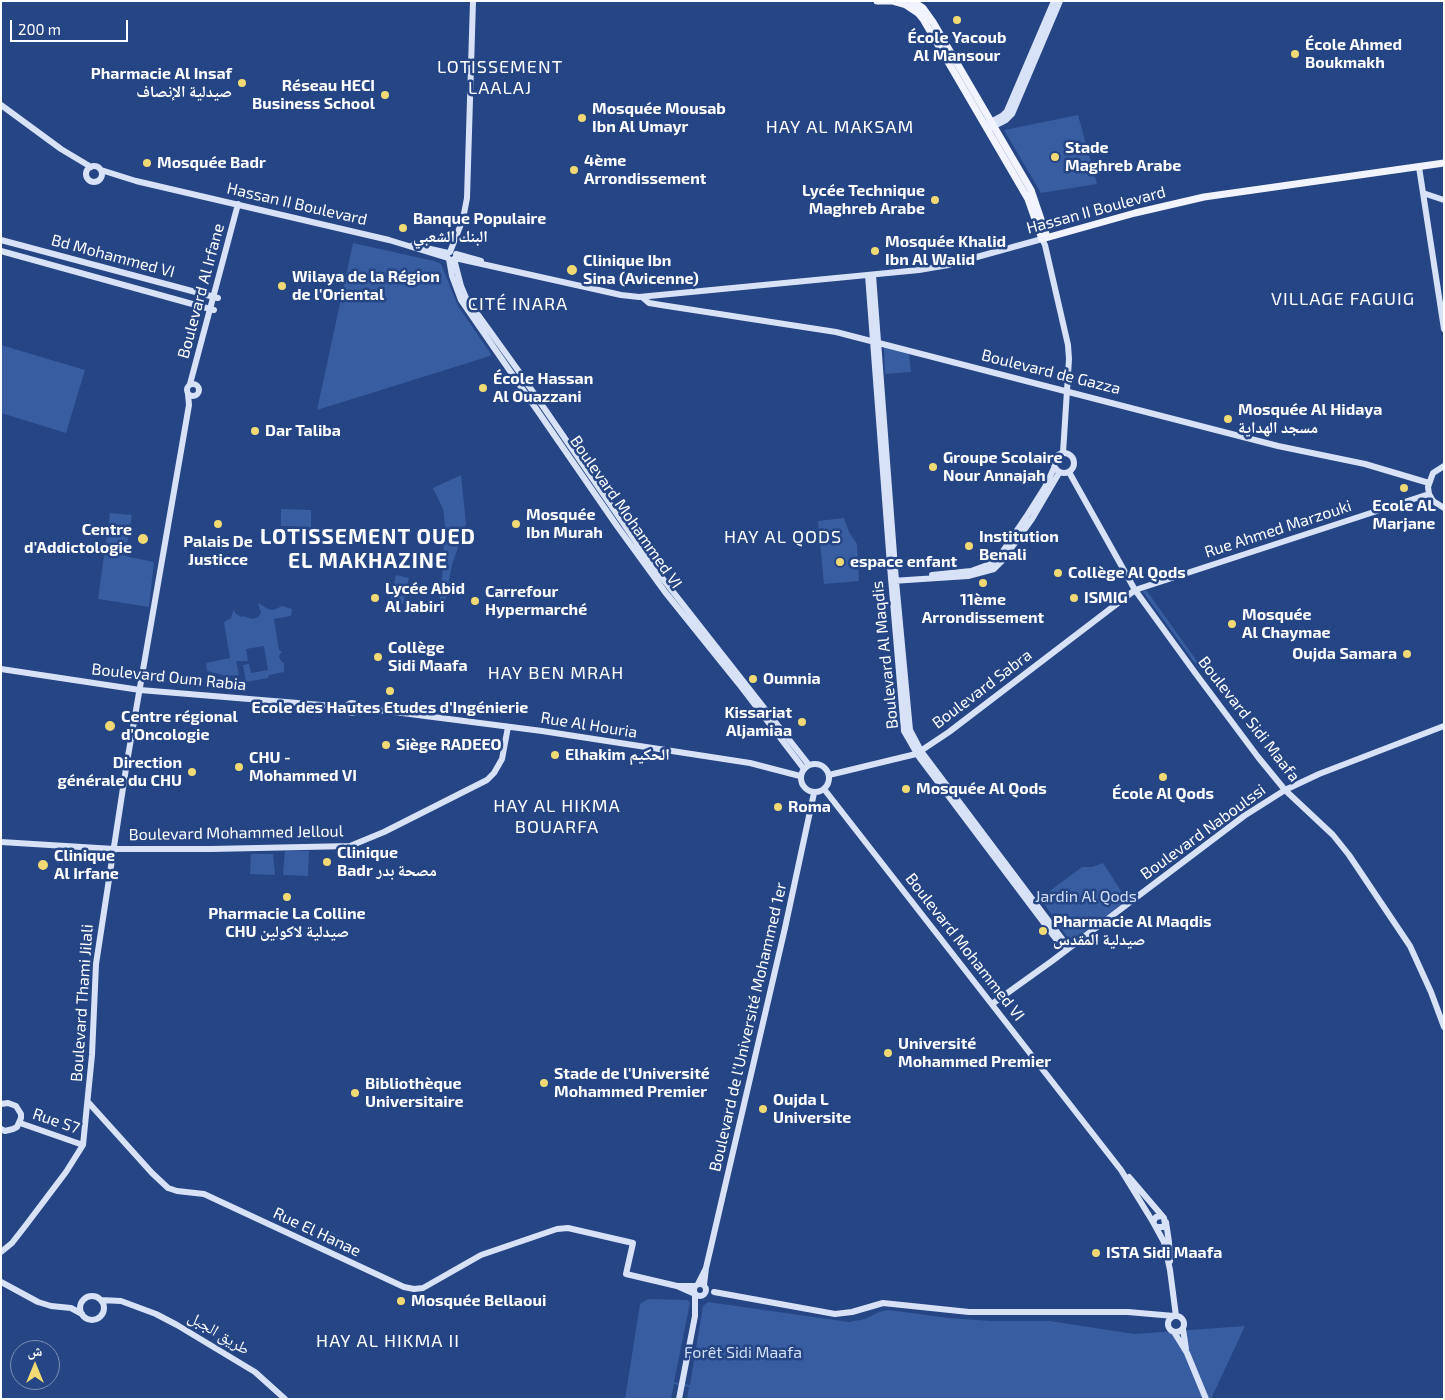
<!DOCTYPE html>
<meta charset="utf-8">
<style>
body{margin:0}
#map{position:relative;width:1445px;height:1400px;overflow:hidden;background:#254584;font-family:"Exo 2","Noto Naskh Arabic",sans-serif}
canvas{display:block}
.frame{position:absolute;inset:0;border:2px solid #fff;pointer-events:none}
.north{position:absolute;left:10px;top:1340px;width:50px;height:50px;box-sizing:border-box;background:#254584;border:1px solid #7c8fb5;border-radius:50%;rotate:0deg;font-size:14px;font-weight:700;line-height:20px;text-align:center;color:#fff}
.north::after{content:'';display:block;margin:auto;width:18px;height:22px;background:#f1da73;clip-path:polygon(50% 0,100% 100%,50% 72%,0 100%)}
.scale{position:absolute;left:10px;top:20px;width:118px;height:22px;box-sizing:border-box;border:2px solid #fff;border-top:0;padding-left:6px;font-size:15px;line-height:18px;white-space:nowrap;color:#fff;-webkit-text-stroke:4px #254584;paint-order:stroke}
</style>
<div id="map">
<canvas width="1445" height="1400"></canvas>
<div class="frame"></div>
<div class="north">ش</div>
<div class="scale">200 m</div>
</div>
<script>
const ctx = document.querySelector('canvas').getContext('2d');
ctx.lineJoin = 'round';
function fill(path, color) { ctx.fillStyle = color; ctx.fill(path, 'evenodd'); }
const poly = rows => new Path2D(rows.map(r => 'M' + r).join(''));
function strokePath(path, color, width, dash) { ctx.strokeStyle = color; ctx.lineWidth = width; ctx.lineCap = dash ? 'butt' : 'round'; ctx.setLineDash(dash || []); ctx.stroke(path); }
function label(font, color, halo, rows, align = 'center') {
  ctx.font = font + ' "Exo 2","Noto Naskh Arabic",sans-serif'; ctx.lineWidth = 5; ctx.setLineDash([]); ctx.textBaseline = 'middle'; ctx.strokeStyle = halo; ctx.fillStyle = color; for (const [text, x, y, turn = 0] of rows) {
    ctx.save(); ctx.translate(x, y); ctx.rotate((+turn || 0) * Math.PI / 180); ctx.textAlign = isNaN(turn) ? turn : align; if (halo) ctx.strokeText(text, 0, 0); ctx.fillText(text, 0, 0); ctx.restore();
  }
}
fill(poly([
 [1078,115,1097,184,1041,193,1004,130],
 [353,243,434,261,441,264,458,306,491,354,490,356,317,410],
 [1,345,85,370,66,433,1,413],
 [884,347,909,354,911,372,885,374],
 [461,475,466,524,452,565,444,607,439,609,444,557,443,539,445,525,443,509,433,488],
 [281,509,311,510,311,527,281,526],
 [110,513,132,515,125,556,154,562,149,607,98,599],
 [844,518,849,532,857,544,859,581,824,584,818,521],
 [396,575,409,578,403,604,390,601],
 [1146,590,1202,668,1200,670,1143,592],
 [258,603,268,609,274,610,282,606,292,609,291,616,274,619,279,650,282,652,279,656,281,661,284,663,284,672,269,675,268,678,246,682,243,665,249,664,251,673,268,670,264,646,246,649,248,661,236,661,239,675,226,676,207,671,206,663,230,658,224,622,231,618,234,609,235,613,241,617,242,616,253,619,258,617,261,613],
 [285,851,309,851,308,876,283,875],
 [251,854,273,854,275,875,250,874],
 [1103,863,1127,900,1071,942,1040,898,1082,867,1092,867],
 [322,1226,345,1240,340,1250,314,1239],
 [648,1299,688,1300,690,1303,674,1382,690,1385,703,1306,708,1302,849,1322,865,1319,879,1312,888,1310,949,1318,990,1321,1050,1321,1134,1334,1245,1326,1211,1399,687,1399,689,1387,674,1384,671,1399,625,1399,640,1304]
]), '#395da1');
strokePath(poly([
 [1,105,61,149,91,167],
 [987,124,1002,116,1007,111,1054,1],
 [990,128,1006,120,1012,114,1060,1],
 '86 174a8 8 0 1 1 16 0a8 8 0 1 1-16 0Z',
 [1419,167,1444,329],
 [101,170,136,181,389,240,448,258],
 [1423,193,1444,200],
 [1,240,218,298],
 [413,245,448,253],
 [1,251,214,310],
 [450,252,463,219,467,198,473,1],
 [456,254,481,261],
 [455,258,621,295,639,297,919,270,948,265,1042,239,1045,245,1068,345,1069,359,1063,453],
 [449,259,452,276,461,300,617,526,665,592,739,684,804,769],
 [454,259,461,286,466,298,520,373,652,565,809,765],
 [868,275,891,578,904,731,919,757,1065,951],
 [873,275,896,581,910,730,921,751,1069,948],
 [642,297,649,303,661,305,836,332,1278,446,1365,464,1429,483],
 '187 390a6 6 0 1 1 12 0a6 6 0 1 1-12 0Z',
 [190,384,238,204],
 '1054 463a10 10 0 1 1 20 0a10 10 0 1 1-20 0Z',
 [1444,466,1433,473,1428,487,1429,494,1433,501,1444,508],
 [1069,472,1135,590,1196,674,1258,757,1285,790,1333,835,1349,855,1410,946,1431,992,1444,1027],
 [932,575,971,571,993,563,999,557,1026,517,1045,487,1054,468],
 [892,581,968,576,994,569,1002,561,1032,519,1059,473],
 [1,669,140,690,334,706,348,706],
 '347 708a5 5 0 1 1 10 0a5 5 0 1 1-10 0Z',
 [357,705,371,709,542,731,750,763,800,776],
 '801 778a14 14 0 1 1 28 0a14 14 0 1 1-28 0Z',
 [829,775,916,754,949,732,1135,590,1429,494],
 [824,789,1121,1170,1153,1222],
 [1,842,114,849,211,849,350,846,384,832,487,780,494,773,502,759,508,727],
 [992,1004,1052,961,1244,816,1285,790,1319,774,1444,726],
 [88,1102,152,1173,168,1188,177,1191,204,1194,404,1287,414,1289,423,1288,481,1255,557,1229,568,1228,633,1243,626,1274,677,1286],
 [1,1104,8,1103,16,1106,21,1114,21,1118,17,1127,13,1129,5,1131,1,1129],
 [20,1123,83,1145],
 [1129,1177,1164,1218,1165,1224,1163,1227,1156,1227],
 [1161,1216,1156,1217,1153,1222,1164,1242,1170,1270,1176,1316],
 [1166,1222,1169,1242,1170,1261],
 [1,1252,12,1243,26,1225,66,1172,83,1145,92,1055,96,964,127,762,189,405,188,394],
 [706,1268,785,928,814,793],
 [1,1282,38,1302,51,1306,71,1308,82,1314],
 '694 1290a6 6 0 1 1 12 0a6 6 0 1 1-12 0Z',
 [698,1284,706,1268,704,1285],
 [714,1292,835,1314,852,1312,883,1303,969,1312,1128,1312,1174,1316],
 [695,1294,677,1286,695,1286],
 '80 1308a12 12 0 1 1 24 0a12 12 0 1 1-24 0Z',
 [101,1300,121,1301,156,1314,177,1325,255,1372,285,1399],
 '1168 1324a8 8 0 1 1 16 0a8 8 0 1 1-16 0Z',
 [1183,1329,1186,1349],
 [1174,1332,1187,1353,1206,1399],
 [679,1399,695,1316,695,1294]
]), '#d8e2f7', 6);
strokePath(poly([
 [877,1,892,1,906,5,918,13,923,19,1028,199,1042,239,1135,213,1204,197,1444,163],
 [912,1,923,8,933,22,1031,190,1047,237]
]), '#f1f4fe', 7);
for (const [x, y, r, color] of [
 [957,20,5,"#f1da73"],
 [1295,54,5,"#f1da73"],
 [242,83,5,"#f1da73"],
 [385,95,5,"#f1da73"],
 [582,118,5,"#f1da73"],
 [1055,157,5,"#f1da73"],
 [147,163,5,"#f1da73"],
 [574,170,5,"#f1da73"],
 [935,200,5,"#f1da73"],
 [403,228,5,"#f1da73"],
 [875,251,5,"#f1da73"],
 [572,270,6,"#f1da73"],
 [282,286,5,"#f1da73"],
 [483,388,5,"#f1da73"],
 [1228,419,5,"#f1da73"],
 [255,431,5,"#f1da73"],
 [933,467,5,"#f1da73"],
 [1404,488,5,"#f1da73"],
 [218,524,5,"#f1da73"],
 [516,524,5,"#f1da73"],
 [143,539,6,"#f1da73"],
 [969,546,5,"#f1da73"],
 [840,562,5,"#f1da73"],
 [1058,573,5,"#f1da73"],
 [983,583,5,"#f1da73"],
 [375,598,5,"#f1da73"],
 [1074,598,5,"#f1da73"],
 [475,601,5,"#f1da73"],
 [1232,624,5,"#f1da73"],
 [1407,654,5,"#f1da73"],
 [378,657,5,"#f1da73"],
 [753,679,5,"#f1da73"],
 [390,691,5,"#f1da73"],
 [802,722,5,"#f1da73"],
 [110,726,6,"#f1da73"],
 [386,745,5,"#f1da73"],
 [555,755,5,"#f1da73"],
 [239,767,5,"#f1da73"],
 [192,772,5,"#f1da73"],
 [1163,777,5,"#f1da73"],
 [906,789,5,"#f1da73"],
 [778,807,5,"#f1da73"],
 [327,862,5,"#f1da73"],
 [43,865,6,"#f1da73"],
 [287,897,5,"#f1da73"],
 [1043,931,5,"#f1da73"],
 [888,1053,5,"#f1da73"],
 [544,1083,5,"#f1da73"],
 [355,1093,5,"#f1da73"],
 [763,1109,5,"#f1da73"],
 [1096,1253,5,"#f1da73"],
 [401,1301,5,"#f1da73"]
]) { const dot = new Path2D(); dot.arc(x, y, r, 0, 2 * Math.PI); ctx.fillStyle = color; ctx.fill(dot); strokePath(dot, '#254584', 2); }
label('bold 16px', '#fff', '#254584', [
 ["École Yacoub",957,38,"center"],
 ["Al Mansour",957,56,"center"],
 ["École Ahmed",1305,45],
 ["Boukmakh",1305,63],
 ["Pharmacie Al Insaf",232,74,"right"],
 ["صيدلية الإنصاف",232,92,"right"],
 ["Réseau HECI",375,86,"right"],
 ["Business School",375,104,"right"],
 ["Mosquée Mousab",592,109],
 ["Ibn Al Umayr",592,127],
 ["Stade",1065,148],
 ["Maghreb Arabe",1065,166],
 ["4ème",584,161],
 ["Arrondissement",584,179],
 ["Mosquée Badr",157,163],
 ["Lycée Technique",925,191,"right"],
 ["Maghreb Arabe",925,209,"right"],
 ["Banque Populaire",413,219],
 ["البنك الشعبي",413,237],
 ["Mosquée Khalid",885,242],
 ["Ibn Al Walid",885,260],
 ["Clinique Ibn",583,261],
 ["Sina (Avicenne)",583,279],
 ["Wilaya de la Région",292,277],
 ["de l'Oriental",292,295],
 ["École Hassan",493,379],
 ["Al Ouazzani",493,397],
 ["Mosquée Al Hidaya",1238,410],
 ["مسجد الهداية",1238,428],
 ["Dar Taliba",265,431],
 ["Groupe Scolaire",943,458],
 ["Nour Annajah",943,476],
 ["Ecole AL",1404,506,"center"],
 ["Marjane",1404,524,"center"],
 ["Mosquée",526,515],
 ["Ibn Murah",526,533],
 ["Centre",132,530,"right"],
 ["d'Addictologie",132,548,"right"],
 ["Institution",979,537],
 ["Benali",979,555],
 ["Palais De",218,542,"center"],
 ["Justicce",218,560,"center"],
 ["espace enfant",850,562],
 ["Collège Al Qods",1068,573],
 ["Lycée Abid",385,589],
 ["Al Jabiri",385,607],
 ["Carrefour",485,592],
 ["Hypermarché",485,610],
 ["ISMIG",1084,598],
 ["11ème",983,600,"center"],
 ["Arrondissement",983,618,"center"],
 ["Mosquée",1242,615],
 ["Al Chaymae",1242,633],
 ["Collège",388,648],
 ["Sidi Maafa",388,666],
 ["Oujda Samara",1397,654,"right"],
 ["Oumnia",763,679],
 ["Ecole des Hautes Etudes d'Ingénierie",390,708,"center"],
 ["Kissariat",792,713,"right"],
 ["Aljamiaa",792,731,"right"],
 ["Centre régional",121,717],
 ["d'Oncologie",121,735],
 ["Siège RADEEO",396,745],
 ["Elhakim الحكيم",565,755],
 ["CHU -",249,758],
 ["Mohammed VI",249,776],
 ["Direction",182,763,"right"],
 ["générale du CHU",182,781,"right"],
 ["Mosquée Al Qods",916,789],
 ["École Al Qods",1163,794,"center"],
 ["Roma",788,807],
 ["Clinique",337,853],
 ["Badr مصحة بدر",337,871],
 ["Clinique",54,856],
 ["Al Irfane",54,874],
 ["Pharmacie La Colline",287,914,"center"],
 ["CHU صيدلية لاكولين",287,932,"center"],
 ["Pharmacie Al Maqdis",1053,922],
 ["صيدلية المقدس",1053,940],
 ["Université",898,1044],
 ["Mohammed Premier",898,1062],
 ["Stade de l'Université",554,1074],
 ["Mohammed Premier",554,1092],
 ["Bibliothèque",365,1084],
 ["Universitaire",365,1102],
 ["Oujda L",773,1100],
 ["Universite",773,1118],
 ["ISTA Sidi Maafa",1106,1253],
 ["Mosquée Bellaoui",411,1301]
], 'left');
label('16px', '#fff', '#254584', [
 ["Hassan II Boulevard",297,204,13],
 ["Hassan II Boulevard",1096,210,-15],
 ["Bd Mohammed VI",113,256,15],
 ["Boulevard Al Irfane",201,291,-75],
 ["Boulevard de Gazza",1051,372,14],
 ["Boulevard Mohammed VI",626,512,55],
 ["Rue Ahmed Marzouki",1278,529,-18],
 ["Boulevard Al Maqdis",885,655,-96],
 ["Boulevard Oum Rabia",169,677,6],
 ["Boulevard Sabra",982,689,-37],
 ["Boulevard Sidi Maafa",1249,719,52],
 ["Rue Al Houria",589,725,9],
 ["Boulevard Naboulssi",1203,832,-36],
 ["Boulevard Mohammed Jelloul",236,833,-1],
 ["Boulevard Mohammed VI",965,947,52],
 ["Boulevard Thami Jilali",82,1003,-86],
 ["Boulevard de l'Université Mohammed 1er",748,1027,-77],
 ["Rue S7",56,1121,19],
 ["Rue El Hanae",317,1232,25],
 ["طريق الجبل",219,1333,31]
]);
label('16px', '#d2dff6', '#254584', [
 ["Jardin Al Qods",1086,897],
 ["Forêt Sidi Maafa",743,1353]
]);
ctx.letterSpacing = '1px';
label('18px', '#fff', '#254584', [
 ["LOTISSEMENT",500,67],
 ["LAALAJ",500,88],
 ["HAY AL MAKSAM",840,127],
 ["VILLAGE FAGUIG",1343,299],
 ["CITÉ INARA",518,304],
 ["HAY AL QODS",783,537],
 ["HAY BEN MRAH",556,673],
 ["HAY AL HIKMA",557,806],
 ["BOUARFA",557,827],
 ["HAY AL HIKMA II",388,1341]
]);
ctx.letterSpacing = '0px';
ctx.letterSpacing = '1px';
label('bold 21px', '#fff', '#254584', [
 ["LOTISSEMENT OUED",368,537],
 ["EL MAKHAZINE",368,561]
]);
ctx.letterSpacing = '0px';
</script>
